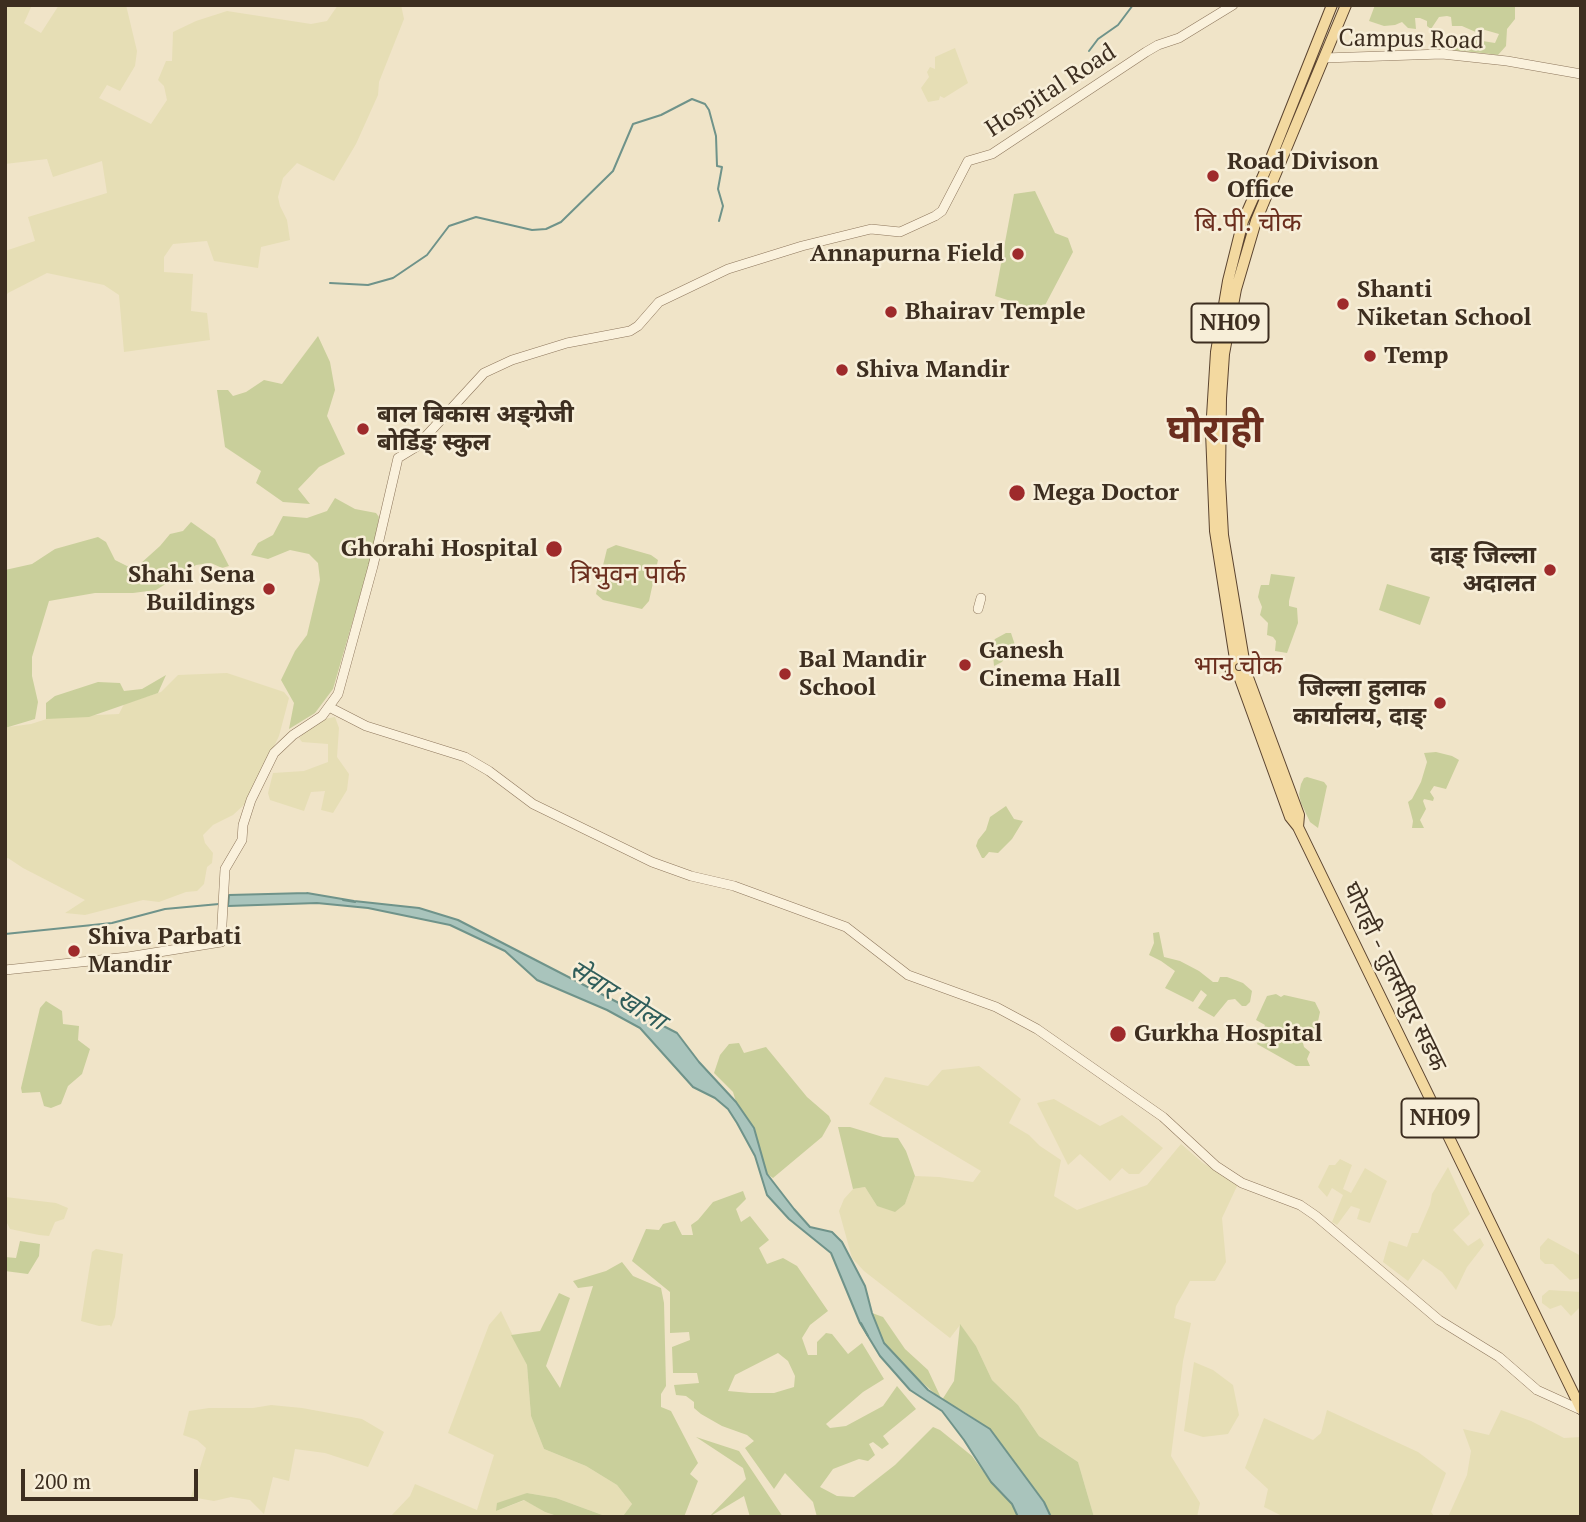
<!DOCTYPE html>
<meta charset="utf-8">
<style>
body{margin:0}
#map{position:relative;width:1586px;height:1522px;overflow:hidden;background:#f0e4c8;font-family:"PT Serif",serif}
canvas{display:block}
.frame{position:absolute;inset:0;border:7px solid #3d2e20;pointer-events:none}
.scale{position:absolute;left:21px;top:1469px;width:177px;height:32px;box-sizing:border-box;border:4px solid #3d2e20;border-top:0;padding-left:9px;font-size:21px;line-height:24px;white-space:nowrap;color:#3d2e20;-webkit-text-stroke:5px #f7eed8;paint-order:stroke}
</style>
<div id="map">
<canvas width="1586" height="1522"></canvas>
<div class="frame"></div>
<div class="scale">200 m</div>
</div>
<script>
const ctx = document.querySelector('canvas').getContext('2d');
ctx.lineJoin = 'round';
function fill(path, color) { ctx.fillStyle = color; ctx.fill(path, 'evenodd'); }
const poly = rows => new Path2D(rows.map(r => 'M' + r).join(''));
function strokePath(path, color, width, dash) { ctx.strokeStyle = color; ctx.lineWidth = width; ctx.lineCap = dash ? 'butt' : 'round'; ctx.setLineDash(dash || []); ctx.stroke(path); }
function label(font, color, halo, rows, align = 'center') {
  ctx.font = font + ' "PT Serif","Noto Sans Devanagari",serif'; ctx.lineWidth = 5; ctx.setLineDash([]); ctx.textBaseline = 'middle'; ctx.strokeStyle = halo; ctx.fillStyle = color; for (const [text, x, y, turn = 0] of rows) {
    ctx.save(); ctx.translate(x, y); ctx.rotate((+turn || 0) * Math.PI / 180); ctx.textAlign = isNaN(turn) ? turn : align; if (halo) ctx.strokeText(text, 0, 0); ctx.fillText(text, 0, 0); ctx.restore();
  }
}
fill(poly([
 [5,5,32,5,24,23,41,33,59,5,126,5,137,51,135,66,120,91,107,85,99,98,151,124,167,100,164,86,158,80,166,61,172,61,173,32,196,21,227,11,311,24,327,21,338,5,401,5,404,19,379,82,378,95,356,144,334,181,297,163,283,178,278,197,280,206,287,220,290,240,261,247,258,268,214,261,207,241,173,244,164,257,164,272,193,274,191,311,207,313,210,340,124,352,119,295,104,285,47,273,8,293,5,297,5,251,35,241,28,217,107,193,102,161,53,177,47,159,5,164],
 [955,48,968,83,944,98,940,96,939,100,928,102,921,88,929,77,927,72,930,67,935,69,935,57],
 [227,673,284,692,289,698,279,736,247,802,233,815,213,825,203,835,205,843,213,853,212,863,207,867,204,884,197,891,186,892,159,902,143,900,85,915,65,913,85,900,23,868,8,858,5,859,5,729,8,727,31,724,53,717,119,714,124,704,161,692,178,675],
 [335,717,339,728,337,757,349,774,347,790,333,813,321,810,325,791,311,792,304,811,270,800,268,793,273,773,304,771,328,762,328,744,302,742,299,738,308,729,324,719],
 [979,1066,1021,1099,1009,1123,1029,1135,1040,1146,1061,1160,1054,1196,1077,1210,1147,1185,1181,1144,1203,1163,1238,1184,1222,1218,1226,1262,1215,1281,1190,1281,1176,1306,1174,1318,1191,1323,1183,1361,1171,1456,1200,1503,1197,1517,1094,1517,1078,1462,1039,1436,1018,1405,992,1380,976,1346,960,1325,950,1338,864,1271,852,1258,839,1211,844,1199,853,1189,865,1187,877,1206,905,1204,915,1176,939,1177,973,1182,981,1171,869,1104,885,1077,928,1086,942,1070],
 [1054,1099,1100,1126,1122,1115,1163,1148,1139,1174,1129,1174,1122,1168,1110,1181,1080,1154,1068,1165,1037,1103],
 [1340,1159,1352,1165,1343,1189,1351,1193,1365,1168,1387,1181,1370,1223,1357,1219,1360,1209,1351,1206,1337,1225,1332,1222,1343,1195,1332,1188,1327,1197,1318,1187,1329,1165,1335,1165],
 [1448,1167,1470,1214,1453,1230,1468,1246,1480,1238,1484,1245,1467,1267,1456,1290,1442,1272,1423,1259,1408,1281,1383,1262,1389,1241,1407,1247,1412,1233,1418,1233,1430,1205,1432,1194],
 [5,1197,56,1203,68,1208,64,1219,55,1222,49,1236,39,1235,10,1229,5,1219],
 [1548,1238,1581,1256,1581,1278,1570,1280,1553,1264,1545,1264,1540,1259,1540,1247],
 [96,1249,123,1254,115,1317,111,1327,110,1325,99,1326,81,1321,92,1252],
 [1549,1290,1581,1292,1581,1306,1571,1316,1561,1305,1550,1309,1542,1303,1542,1296],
 [501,1311,527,1365,531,1416,544,1449,586,1466,617,1485,632,1504,623,1516,605,1516,556,1498,527,1493,496,1511,525,1500,545,1512,560,1517,390,1517,410,1496,415,1484,477,1510,494,1455,448,1433,489,1325],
 [1194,1362,1213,1370,1233,1385,1239,1415,1228,1434,1203,1437,1184,1431],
 [271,1405,302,1408,362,1419,384,1432,368,1467,325,1453,295,1449,289,1481,273,1477,264,1514,250,1500,231,1497,214,1501,191,1497,206,1448,197,1440,183,1435,189,1411,209,1408,253,1408],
 [1327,1410,1418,1452,1446,1473,1431,1512,1435,1517,1284,1517,1264,1507,1268,1489,1245,1468,1264,1418,1313,1440,1321,1433],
 [1501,1410,1531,1421,1564,1438,1581,1437,1581,1517,1448,1517,1467,1475,1471,1451,1463,1429,1489,1435]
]), '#e6deb5');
fill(poly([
 [1375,5,1515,5,1515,19,1507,29,1506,46,1498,55,1483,53,1449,50,1446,49,1445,44,1462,44,1464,38,1495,43,1499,34,1485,30,1478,33,1462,26,1452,26,1451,17,1447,16,1439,17,1431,29,1427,26,1427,21,1420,18,1415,18,1416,29,1408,28,1402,22,1395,25,1384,26,1369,21],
 [1035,191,1055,233,1068,238,1073,252,1042,311,995,296,1014,194],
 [318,336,330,362,335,390,327,416,345,454,319,467,298,489,310,504,283,502,256,483,261,471,225,447,217,390,228,390,233,396,246,392,264,380,282,384],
 [335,498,355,509,376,513,379,517,373,551,333,689,315,713,289,729,294,703,281,680,295,651,307,635,320,580,318,563,309,554,290,550,268,559,251,555,258,543,273,535,283,516,307,518,327,511],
 [191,522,215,539,229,566,222,568,211,563,196,565,156,590,133,593,95,593,49,601,32,657,32,676,38,702,35,719,5,728,5,570,32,564,55,549,98,537,106,542,115,560,127,566,140,564,160,546,170,534,183,531],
 [616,545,651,555,658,560,649,601,642,609,603,600,596,594,607,549],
 [1271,574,1295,577,1289,601,1289,606,1297,608,1298,623,1287,653,1275,651,1276,641,1273,637,1267,635,1268,623,1260,615,1262,607,1258,597,1260,588,1261,585,1269,585],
 [1387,584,1430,597,1420,625,1379,610],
 [1006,633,1011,633,1015,645,1002,662,994,666,992,644,995,639],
 [166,675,158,693,89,717,46,719,46,703,55,696,98,682,120,683,124,691,142,689],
 [1436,752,1452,756,1459,760,1446,789,1434,786,1430,792,1434,798,1433,801,1424,799,1423,801,1426,809,1420,820,1424,828,1412,828,1413,821,1408,802,1412,799,1421,782,1427,762,1424,753],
 [1307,777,1324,782,1327,786,1318,828,1310,822,1301,803,1299,794,1301,784,1304,778],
 [1006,806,1014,819,1023,821,1012,839,998,853,989,852,984,858,982,858,976,846,978,840,986,830,990,817],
 [1159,932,1164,957,1180,961,1199,971,1213,982,1218,982,1220,977,1227,977,1243,983,1252,991,1250,1002,1246,1006,1242,1006,1235,999,1228,1000,1214,1017,1198,1008,1207,995,1201,990,1193,1002,1165,988,1175,971,1161,961,1149,955,1154,943,1153,933],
 [1276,994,1281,997,1284,995,1315,1002,1320,1012,1317,1026,1303,1043,1304,1047,1310,1052,1307,1059,1310,1066,1296,1066,1257,1044,1265,1025,1256,1020,1267,996],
 [46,1001,62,1011,63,1024,79,1026,78,1040,90,1049,82,1074,68,1086,61,1104,51,1108,44,1106,40,1092,22,1093,21,1088,40,1008],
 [739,1043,744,1053,766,1047,807,1097,829,1116,831,1121,822,1137,773,1178,767,1174,754,1128,736,1102,733,1092,714,1073,720,1055,729,1044],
 [838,1127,850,1127,883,1137,898,1138,906,1151,915,1176,905,1204,895,1212,877,1206,865,1187,853,1189],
 [743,1191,746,1199,736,1209,741,1222,750,1216,769,1240,759,1248,767,1264,783,1258,797,1266,828,1311,810,1325,802,1338,808,1355,817,1355,817,1342,826,1333,832,1334,848,1354,862,1343,884,1379,863,1392,826,1424,830,1428,846,1426,883,1406,897,1386,916,1409,883,1436,889,1444,882,1449,873,1442,869,1444,875,1455,868,1461,859,1459,833,1469,820,1487,837,1496,854,1497,895,1465,933,1427,940,1430,972,1456,991,1482,1012,1504,1018,1517,817,1517,813,1502,785,1473,774,1489,745,1448,754,1441,747,1435,722,1426,701,1414,694,1408,694,1402,686,1396,676,1395,674,1385,699,1383,697,1373,673,1373,672,1347,690,1340,689,1332,670,1333,670,1292,632,1261,646,1229,659,1230,663,1224,675,1221,682,1235,693,1235,691,1225,698,1220,713,1202],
 [778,1353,788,1361,795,1376,794,1387,774,1393,750,1393,728,1391,735,1375],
 [20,1241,40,1244,39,1256,28,1274,5,1271,5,1257,16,1258],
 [622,1262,633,1276,661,1288,664,1303,666,1386,661,1394,661,1407,671,1411,698,1463,690,1474,698,1481,684,1517,560,1517,545,1512,524,1500,496,1511,497,1503,527,1493,556,1498,605,1516,623,1516,632,1504,617,1485,586,1466,544,1449,531,1416,527,1365,511,1335,540,1331,559,1293,570,1298,546,1366,560,1388,593,1286,578,1288,573,1281,606,1271],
 [872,1313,883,1317,905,1349,928,1370,942,1400,954,1381,960,1324,976,1346,992,1380,1018,1405,1039,1436,1078,1462,1094,1517,1051,1517,1044,1502,990,1429,963,1411,942,1400,907,1369,884,1343],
 [696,1437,739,1451,783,1517,750,1517,744,1496,709,1517,746,1479,743,1468]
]), '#c9cf9b');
const water = poly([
 [307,893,354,901,419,908,458,920,677,1033,699,1062,736,1102,754,1128,767,1174,794,1209,810,1227,832,1232,842,1242,865,1286,872,1313,884,1343,928,1390,990,1429,1044,1502,1051,1517,1018,1517,1012,1504,991,1482,964,1440,942,1411,910,1390,880,1356,860,1323,831,1253,789,1219,767,1195,755,1156,737,1123,728,1109,715,1098,693,1087,640,1028,607,1010,537,980,505,951,450,925,368,908,317,903,228,906,229,895,307,893]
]);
fill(water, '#a9c4bc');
strokePath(water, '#6f938a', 2);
strokePath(poly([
 [1089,51,1098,39,1118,25,1133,5],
 [330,283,368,285,393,278,427,255,449,226,476,217,532,230,546,229,561,222,613,171,633,124,661,115,692,99,705,104,709,110,716,136,717,166,722,167,718,189,723,206,719,221],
 [343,900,355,902],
 [5,934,112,923,165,909,219,904],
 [861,1323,868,1336]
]), '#6f938a', 2);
const minor = poly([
 [1324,58,1442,54,1507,61,1581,74],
 [978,609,981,598],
 [329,707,366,726,465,757,489,771,533,804,652,862,691,876,734,886,846,927,908,975,996,1007,1037,1029,1163,1117,1216,1166,1242,1183,1300,1205,1316,1216,1439,1320,1499,1357,1537,1390,1581,1410],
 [5,970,128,957,221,942,225,869,242,840,243,825,251,800,274,753,293,735,322,716,338,694,373,566,398,458,416,447,484,373,512,360,567,343,630,331,638,326,659,302,728,269,802,246,871,229,900,232,935,216,942,211,968,161,992,154,1146,52,1158,45,1179,38,1233,5]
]);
const major = poly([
 '1230 667a9 9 0 1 1 18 0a9 9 0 1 1-18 0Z',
 [1235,659,1215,531,1211,432,1216,352,1228,281,1243,221,1271,158,1332,5],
 [1244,660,1223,535,1220,480,1221,398,1224,354,1236,289,1256,221,1346,5],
 [1246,672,1299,815,1298,827],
 [1239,676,1290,817,1298,827,1581,1409]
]);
strokePath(minor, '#8d765c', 10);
strokePath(major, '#5b4430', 12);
strokePath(minor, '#faf1dc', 9);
strokePath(major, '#f3d9a0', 10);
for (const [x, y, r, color] of [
 [1213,176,7,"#9e2a2b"],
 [1018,254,7,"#9e2a2b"],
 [1343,304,7,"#9e2a2b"],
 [891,312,7,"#9e2a2b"],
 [1370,356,7,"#9e2a2b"],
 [842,370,7,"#9e2a2b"],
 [363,429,7,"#9e2a2b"],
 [1017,493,9,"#9e2a2b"],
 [554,549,9,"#9e2a2b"],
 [1550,570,7,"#9e2a2b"],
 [269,589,7,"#9e2a2b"],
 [965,665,7,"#9e2a2b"],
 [785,674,7,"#9e2a2b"],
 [1440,703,7,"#9e2a2b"],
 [74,951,7,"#9e2a2b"],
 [1118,1034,9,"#9e2a2b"]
]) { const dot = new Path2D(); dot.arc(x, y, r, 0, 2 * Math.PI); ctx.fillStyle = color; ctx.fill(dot); strokePath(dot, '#f7eed8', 2.5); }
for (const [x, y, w] of [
 [1230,323,77],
 [1440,1118,77]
]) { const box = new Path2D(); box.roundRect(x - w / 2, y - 19.5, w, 39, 5); ctx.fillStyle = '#f7eed8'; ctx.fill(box); strokePath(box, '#3d2e20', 2); }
label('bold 23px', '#3d2e20', null, [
 ["NH09",1230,323],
 ["NH09",1440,1118]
]);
label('24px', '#3d2e20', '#f7eed8', [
 ["Campus Road",1411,40,1],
 ["Hospital Road",1051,91,-33],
 ["घोराही - तुलसीपुर सडक",1394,977,64]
]);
label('bold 24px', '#3d2e20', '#f7eed8', [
 ["Road Divison",1227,162],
 ["Office",1227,190],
 ["Annapurna Field",1004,254,"right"],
 ["Shanti",1357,290],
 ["Niketan School",1357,318],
 ["Bhairav Temple",905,312],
 ["Temp",1384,356],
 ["Shiva Mandir",856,370],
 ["बाल बिकास अङ्ग्रेजी",377,415],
 ["बोर्डिङ् स्कुल",377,443],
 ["Mega Doctor",1033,493],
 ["Ghorahi Hospital",538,549,"right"],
 ["दाङ् जिल्ला",1536,556,"right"],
 ["अदालत",1536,584,"right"],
 ["Shahi Sena",255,575,"right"],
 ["Buildings",255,603,"right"],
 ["Ganesh",979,651],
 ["Cinema Hall",979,679],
 ["Bal Mandir",799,660],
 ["School",799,688],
 ["जिल्ला हुलाक",1426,689,"right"],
 ["कार्यालय, दाङ्",1426,717,"right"],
 ["Shiva Parbati",88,937],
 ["Mandir",88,965],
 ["Gurkha Hospital",1134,1034]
], 'left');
label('26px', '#6b2e1e', '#f7eed8', [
 ["बि.पी. चोक",1248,224],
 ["त्रिभुवन पार्क",628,576],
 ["भानु चोक",1238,667]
]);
label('italic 26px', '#2f5d5a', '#f7eed8', [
 ["सेवार खोला",617,996,32]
]);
label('bold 38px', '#6b2e1e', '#f7eed8', [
 ["घोराही",1215,431]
]);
</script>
